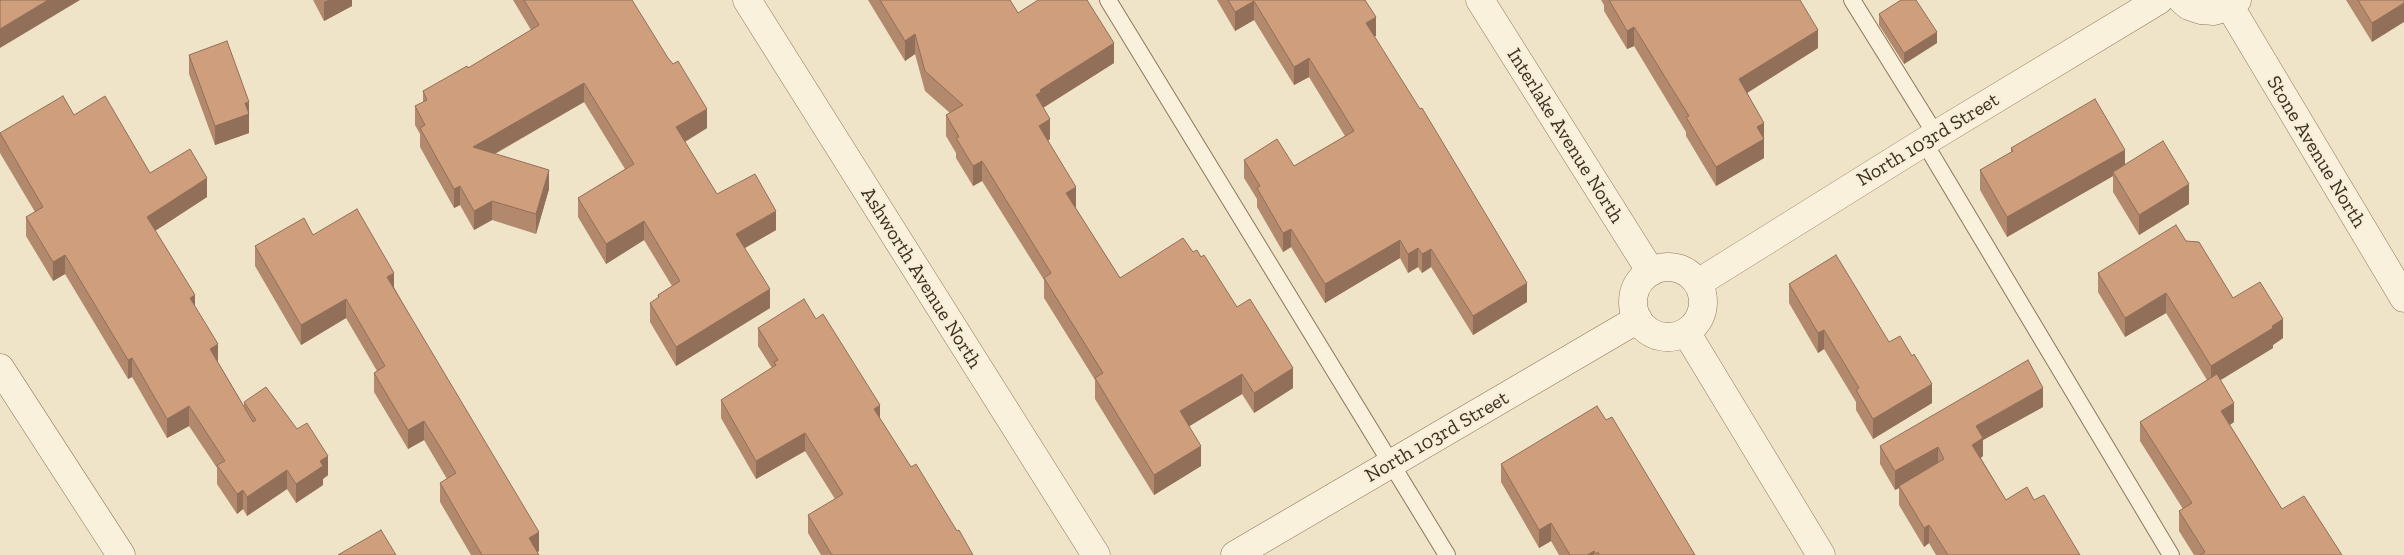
<!DOCTYPE html>
<style>
body{margin:0}
canvas{display:block;background:#f0e4c8}
</style>
<canvas width="2404" height="555"></canvas>
<script>
const ctx = document.querySelector('canvas').getContext('2d');
ctx.lineJoin = 'round';
const poly = rows => new Path2D(rows.map(r => 'M' + r).join(''));
function strokePath(path, color, width, dash) { ctx.strokeStyle = color; ctx.lineWidth = width; ctx.lineCap = dash ? 'butt' : 'round'; ctx.setLineDash(dash || []); ctx.stroke(path); }
function fill(path, color) { ctx.fillStyle = color; ctx.fill(path, 'evenodd'); }
function label(font, color, halo, rows, align = 'center') {
  ctx.font = font + ' "Zilla Slab",serif'; ctx.lineWidth = 4.5; ctx.setLineDash([]); ctx.textBaseline = 'middle'; ctx.strokeStyle = halo; ctx.fillStyle = color; for (const [text, x, y, turn = 0] of rows) {
    ctx.save(); ctx.translate(x, y); ctx.rotate((+turn || 0) * Math.PI / 180); ctx.textAlign = isNaN(turn) ? turn : align; if (halo) ctx.strokeText(text, 0, 0); ctx.fillText(text, 0, 0); ctx.restore();
  }
}
const service = poly([
 [1108,0,1447,555],
 [1852,0,1936,135],
 [1924,142,2171,555]
]);
const minor = poly([
 [747,0,1096,555],
 [1480,0,1651,272],
 [2182,0,2189,6,2201,10,2214,11,2226,7,2237,0],
 [2229,5,2404,298],
 '1633 302a35 35 0 1 1 70 0a35 35 0 1 1-70 0Z',
 [1698,283,1924,142,2159,0],
 [1686,332,1821,555],
 [0,368,121,555],
 [1235,555,1638,319]
]);
strokePath(service, '#8d765c', 18);
strokePath(minor, '#8d765c', 29);
strokePath(service, '#faf1dc', 16);
strokePath(minor, '#faf1dc', 28);
fill(poly([
 [313,0,352,0,352,6,324,21],
 [513,0,632,0,707,128,685,142,717,194,776,230,745,248,770,308,676,366,650,322,650,303,658,298,658,295,672,286,644,240,606,264,578,217,578,198,625,169,584,102,495,154,549,189,536,234,492,220,474,230,460,205,454,208,420,147,420,134,415,125,415,106,423,102,423,91,468,68,531,30],
 [868,0,1010,0,1018,13,1114,63,1043,108,1050,139,1048,141,1076,207,1075,207,1120,278,1193,252,1201,257,1237,307,1293,388,1254,413,1242,394,1189,426,1201,466,1154,495,1095,399,1095,380,1044,298,1044,280,982,181,973,186,956,158,956,153,946,136,946,115,950,113,925,91,915,54,905,61],
 [1217,0,1365,0,1376,36,1374,36,1527,302,1473,335,1431,267,1422,273,1418,267,1408,273,1400,258,1325,303,1291,247,1283,252,1257,207,1257,199,1244,178,1244,160,1294,166,1345,136,1309,77,1294,85,1254,20,1235,31],
 [1601,0,1800,0,1818,48,1747,93,1764,123,1764,158,1716,186,1686,136,1686,132,1634,46,1627,49,1604,11,1604,5],
 [2346,0,2404,0,2372,42],
 [1879,14,1937,43,1904,64,1879,25],
 [189,55,249,121,249,133,215,145,189,74],
 [74,115,150,173,207,197,155,231,195,306,218,362,244,406,244,402,328,475,323,479,323,485,296,503,287,489,247,516,243,509,237,514,217,484,217,468,189,426,167,438,132,377,128,379,65,274,53,281,26,236,26,217,35,212,0,153,0,133],
 [2011,148,2125,165,2189,204,2139,235,2113,192,2113,176,2007,237,1980,190,1980,170,2011,152],
 [313,235,394,287,539,551,537,552,539,555,471,555,440,502,440,483,447,479,424,440,408,449,374,392,374,373,377,371,346,318,301,345,255,266,255,246],
 [2186,241,2233,298,2283,338,2273,345,2273,348,2220,380,2234,422,2230,425,2282,509,2342,555,2194,555,2179,531,2179,511,2183,509,2140,441,2140,422,2207,380,2166,313,2125,337,2098,292,2098,273],
 [1789,284,1889,342,1932,403,1873,439,1856,410,1856,402,1824,349,1818,353,1789,303],
 [758,328,880,419,911,467,973,555,821,555,808,533,808,515,835,499,805,451,756,479,721,418,721,400,772,368,758,346],
 [2043,407,1983,440,1983,456,1981,458,2006,500,2034,500,2080,555,1936,555,1929,543,1924,547,1899,505,1899,488,1895,490,1880,464,1880,446],
 [1606,420,1695,555,1559,555,1551,541,1539,548,1501,482,1501,464]
]), '#b2896c');
fill(poly([
 [48,0,80,0,0,48,0,29],
 [328,0,352,0,352,6,324,21,324,2],
 [1254,1,1254,20,1235,31,1235,12],
 [2404,3,2404,22,2372,42,2372,23],
 [1376,17,1376,36,1366,42,1366,23],
 [1634,27,1634,46,1627,49,1627,31],
 [1818,30,1818,48,1739,98,1739,79],
 [1937,32,1937,43,1904,64,1904,53],
 [915,34,915,54,905,61,905,41],
 [1114,43,1114,63,1041,109,1036,95,1040,90],
 [1309,58,1309,77,1294,85,1294,67],
 [584,83,584,102,473,166,473,147],
 [249,102,249,133,215,145,215,126,245,103],
 [707,109,707,128,676,147,676,127],
 [1050,119,1050,139,1039,147,1039,126],
 [1764,123,1764,158,1716,186,1716,167,1757,127],
 [2125,150,2125,169,2113,172,2113,176,2007,237,2007,217],
 [982,161,982,181,973,186,973,166],
 [549,170,549,189,536,234,536,214],
 [207,178,207,197,147,236,147,217],
 [2189,184,2189,204,2139,235,2139,215],
 [460,186,460,205,454,208,454,189],
 [1076,187,1076,207,1066,213,1066,193],
 [492,201,492,220,474,230,474,211],
 [776,211,776,230,736,253,736,234],
 [644,221,644,240,606,264,606,244],
 [1291,229,1291,247,1283,252,1283,233],
 [1400,240,1400,258,1325,303,1325,284],
 [1418,248,1418,267,1408,273,1408,254],
 [1431,249,1431,267,1422,273,1422,254],
 [65,255,65,274,53,281,53,262],
 [394,273,394,292,387,277],
 [1527,283,1527,302,1473,335,1473,316],
 [770,289,770,308,676,366,676,347],
 [2166,293,2166,313,2125,337,2125,318],
 [195,295,195,315,190,298],
 [346,299,346,318,301,345,301,325],
 [2283,319,2283,338,2273,345,2273,348,2211,386,2211,366],
 [1824,330,1824,349,1818,353,1818,333],
 [218,344,218,363,210,349],
 [132,358,132,377,128,379,128,360],
 [1293,368,1293,388,1254,413,1254,393],
 [1242,374,1242,394,1180,432,1180,411],
 [1932,384,1932,403,1873,439,1873,419],
 [2043,388,2043,407,1983,440,1983,456,1972,463,1972,445,1976,426],
 [2234,403,2234,422,2221,430,2221,411],
 [880,405,880,423,874,409],
 [189,406,189,426,167,438,167,419],
 [424,421,424,440,408,449,408,430],
 [805,433,805,451,756,479,756,461],
 [1201,446,1201,466,1154,495,1154,475],
 [1938,447,1938,466,1899,486,1899,488,1895,490,1895,471],
 [328,456,328,475,323,479,323,485,296,503,296,484,320,461],
 [287,470,287,489,247,516,247,497],
 [243,490,243,509,237,514,237,494],
 [1551,523,1551,541,1539,548,1539,530],
 [1929,525,1929,543,1924,547,1924,528],
 [539,532,539,551,533,555,529,538],
 [1594,551,1594,555,1587,555]
]), '#916f58');
const building = poly([
 [0,0,48,0,0,29,0,0],
 [524,0,632,0,668,58,673,64,678,61,707,109,676,127,717,194,755,174,776,211,736,234,770,289,676,347,650,303,659,297,658,295,680,281,644,221,606,244,578,198,634,164,584,83,473,147,549,170,536,214,492,201,474,211,460,186,454,189,420,128,425,125,415,106,427,100,423,91,467,66,468,68,539,25,524,0],
 [880,0,1010,0,1018,13,1038,0,1087,0,1114,43,1040,90,1041,92,1036,95,1050,119,1039,126,1076,187,1066,193,1120,278,1183,238,1193,252,1197,250,1201,257,1204,255,1237,307,1250,299,1293,368,1254,393,1242,374,1180,411,1201,446,1154,475,1095,378,1103,373,1044,278,1051,273,982,161,973,166,956,138,959,137,946,115,963,105,925,71,915,34,905,41,880,0],
 [1228,0,1365,0,1376,17,1366,23,1420,109,1422,108,1527,283,1473,316,1431,249,1422,254,1418,248,1408,254,1400,240,1325,284,1291,229,1283,233,1257,188,1260,186,1244,160,1277,139,1294,166,1354,131,1309,58,1294,67,1254,1,1235,12,1228,0],
 [1609,0,1800,0,1818,30,1739,79,1764,123,1757,127,1764,139,1716,167,1686,117,1689,116,1634,27,1627,31,1609,0],
 [1901,0,1916,0,1937,32,1904,53,1879,14,1901,0],
 [2358,0,2404,0,2404,3,2372,23,2358,0],
 [227,41,249,102,245,103,249,114,215,126,189,55,227,41],
 [63,96,74,115,105,96,150,173,190,149,207,178,147,217,195,295,190,298,218,344,210,349,253,422,256,420,244,402,266,387,297,429,307,423,328,456,320,461,323,466,296,484,287,470,247,497,243,490,237,494,217,465,225,461,189,406,167,419,132,358,128,360,65,255,53,262,26,217,43,207,0,133,63,96],
 [2095,99,2125,150,2007,217,1980,170,2013,151,2011,148,2095,99],
 [2163,141,2189,184,2139,215,2113,172,2163,141],
 [357,209,394,273,387,277,539,532,529,538,539,555,482,555,440,483,456,473,424,421,408,430,374,373,385,366,346,299,301,325,255,246,304,218,313,235,357,209],
 [2176,225,2186,241,2199,242,2233,298,2260,282,2283,319,2272,326,2273,328,2211,366,2166,293,2125,318,2098,273,2176,225],
 [1836,255,1889,342,1900,336,1912,356,1914,354,1932,384,1873,419,1856,390,1859,388,1824,330,1818,333,1789,284,1836,255],
 [804,299,816,319,823,314,880,405,874,409,911,467,916,464,957,531,959,530,973,555,832,555,808,515,843,494,805,433,756,461,721,400,776,365,774,362,778,360,758,328,804,299],
 [2028,360,2043,388,1976,426,1983,438,1972,445,2006,500,2027,487,2034,500,2044,495,2080,555,1948,555,1929,525,1924,528,1899,486,1944,459,1938,447,1895,471,1880,446,2028,360],
 [2217,374,2234,403,2221,411,2282,509,2304,496,2342,555,2200,555,2205,552,2179,511,2192,503,2140,422,2217,374],
 [1597,406,1606,420,1612,417,1695,555,1599,555,1598,552,1596,554,1594,551,1587,555,1570,555,1551,523,1539,530,1501,464,1597,406],
 [381,530,396,555,338,555,381,530]
]);
fill(building, '#cf9f7d');
strokePath(building, '#916f58', 1);
label('20px', '#3d2e20', '#f7eed8', [
 ["Interlake Avenue North",1565,136,58],
 ["North 103rd Street",1928,140,-31],
 ["Stone Avenue North",2316,152,59],
 ["Ashworth Avenue North",921,278,58],
 ["North 103rd Street",1437,437,-30]
]);
</script>
